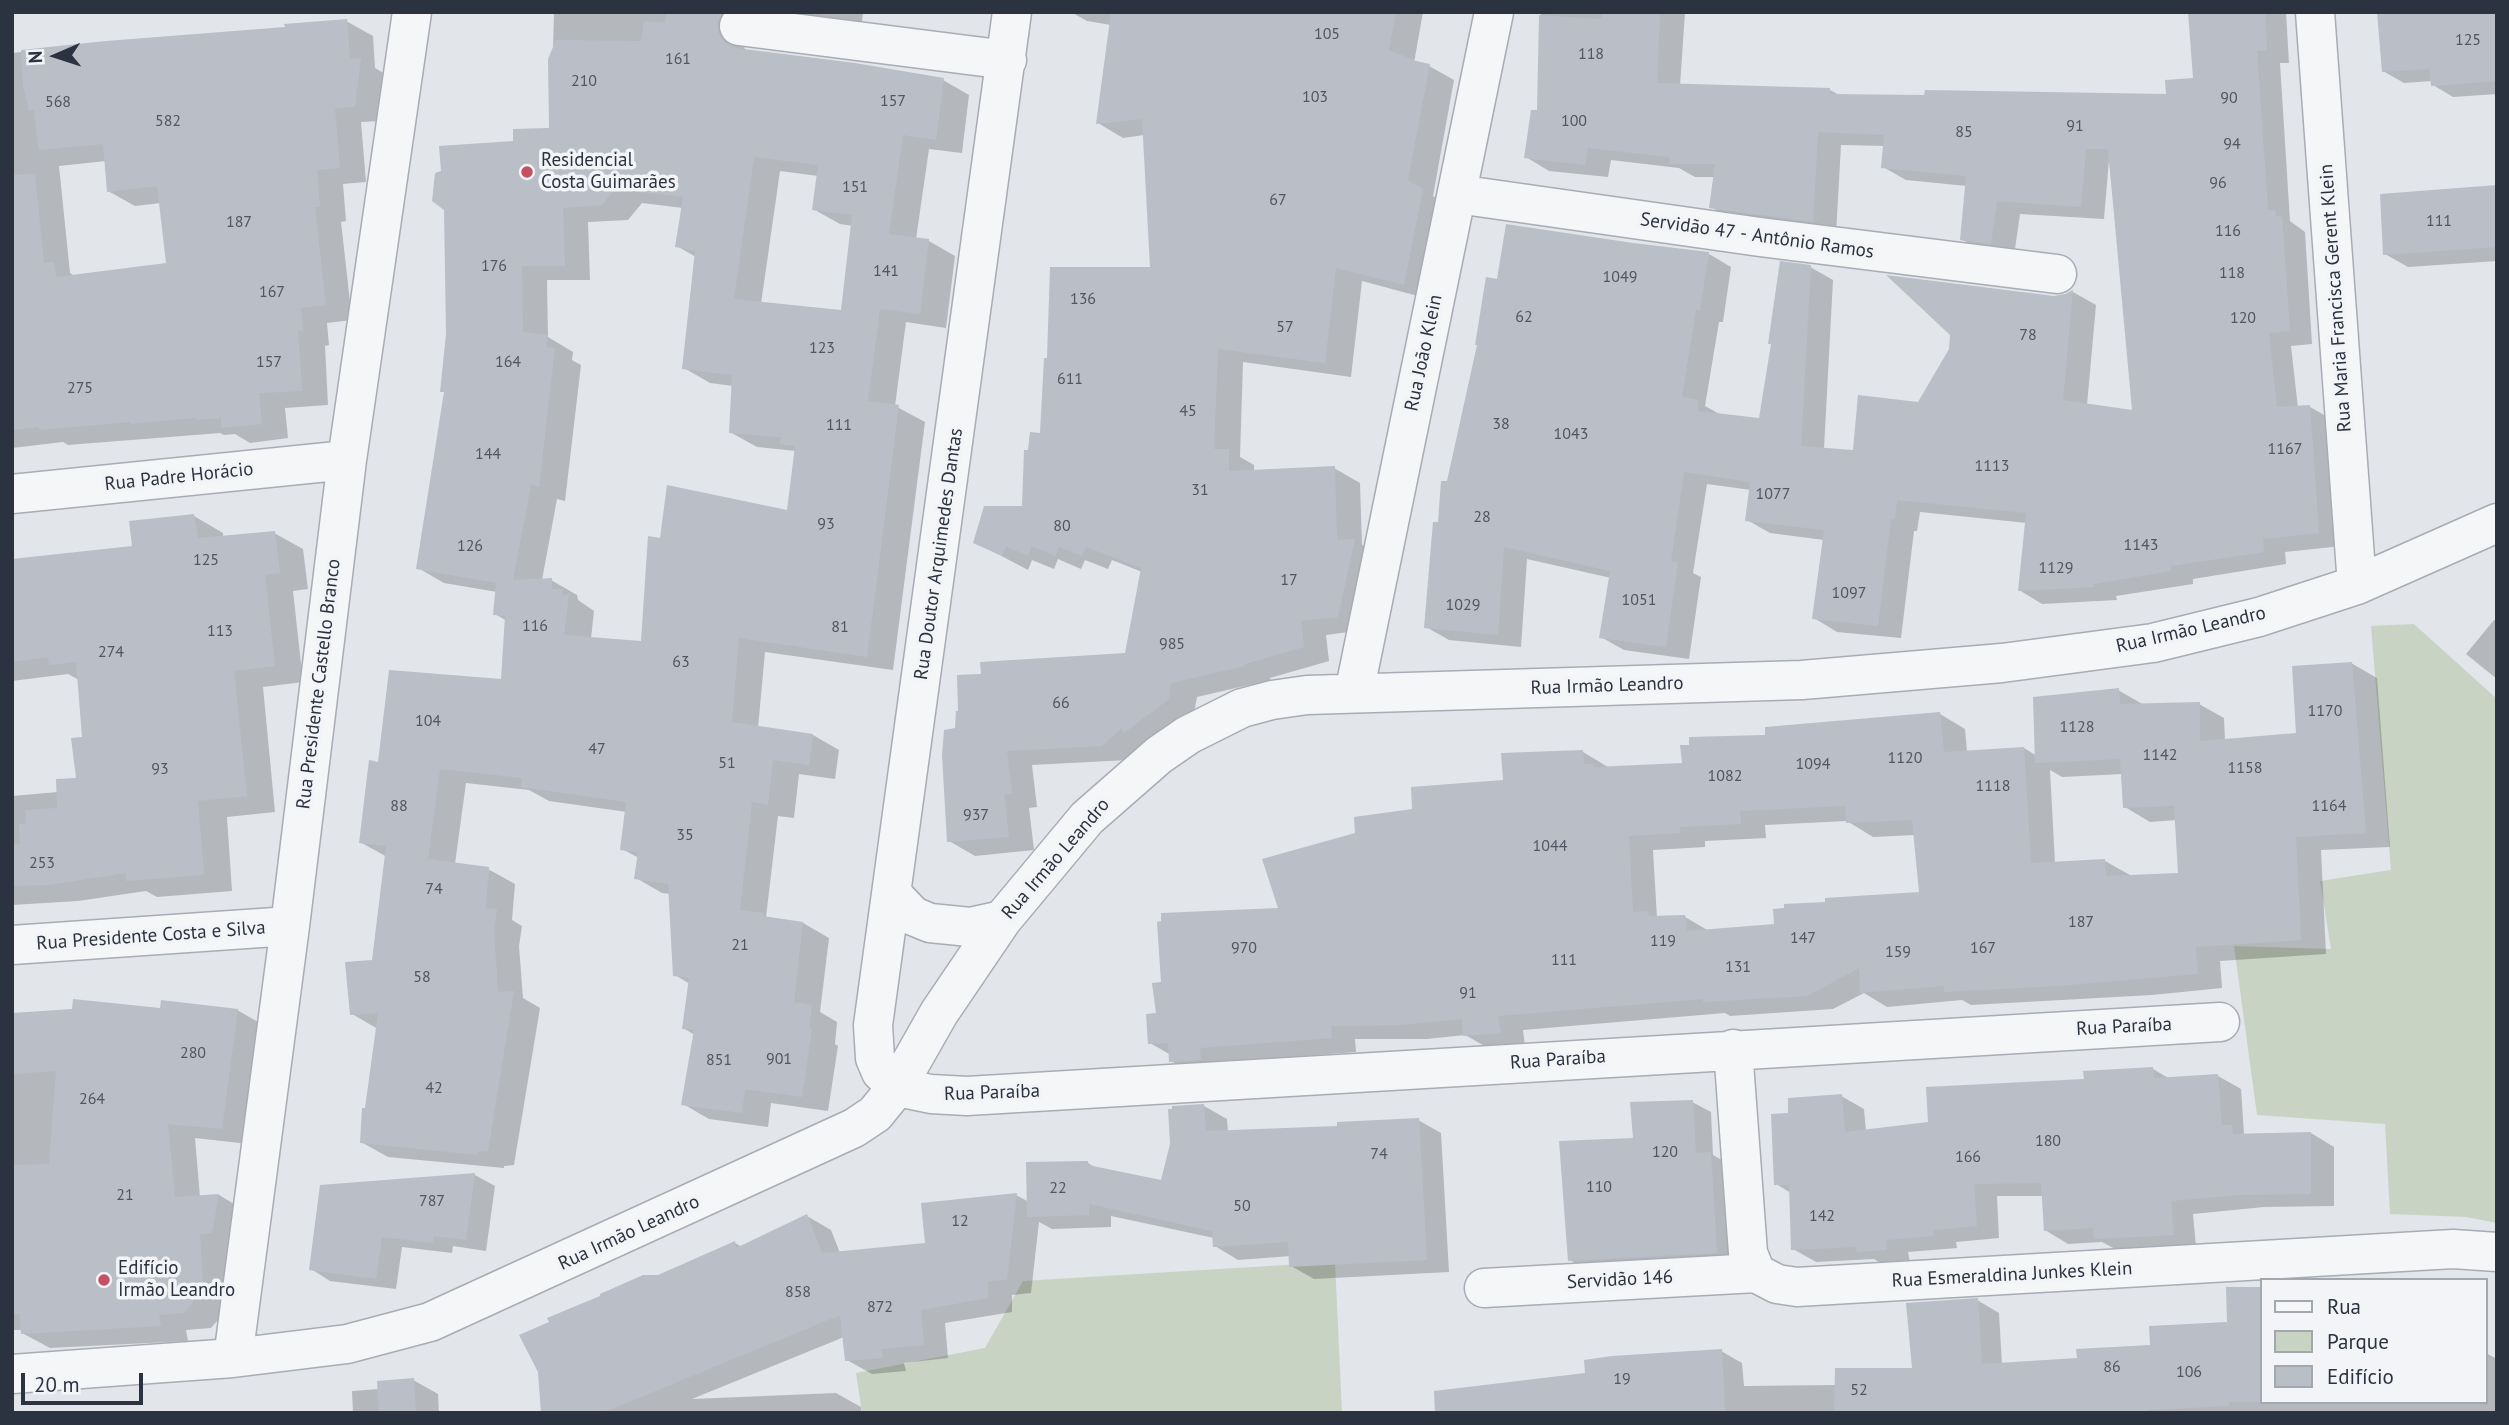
<!DOCTYPE html>
<meta charset="utf-8">
<style>
body{margin:0}
#map{position:relative;width:2509px;height:1425px;overflow:hidden;background:#e2e5ea;font-family:"PT Sans",sans-serif}
canvas{display:block}
.frame{position:absolute;inset:0;border:14px solid #2c3340;pointer-events:none}
.legend{position:absolute;left:2260px;top:1278px;width:228px;height:126px;box-sizing:border-box;background:#f2f4f7;border:2px solid #a3a7ae;margin:0;padding:9px 12px;list-style:none;font-size:21px;color:#2c3340}
.legend li{display:flex;align-items:center;gap:14px;height:35px}
.legend b{width:35px;border:2px solid #a3a7ae}
.north{position:absolute;left:21px;top:21px;width:70px;height:70px;-webkit-text-stroke:5px #f2f4f7;paint-order:stroke;rotate:267deg;font-size:19px;font-weight:700;line-height:28px;text-align:center;color:#2c3340}
.north::after{content:'';display:block;margin:auto;width:24px;height:32px;background:#2c3340;clip-path:polygon(50% 0,100% 100%,50% 72%,0 100%)}
.scale{position:absolute;left:21px;top:1373px;width:122px;height:32px;box-sizing:border-box;border:4px solid #2c3340;border-top:0;padding-left:9px;font-size:21px;line-height:24px;white-space:nowrap;color:#2c3340;-webkit-text-stroke:5px #f2f4f7;paint-order:stroke}
</style>
<div id="map">
<canvas width="2509" height="1425"></canvas>
<div class="frame"></div>
<ul class="legend">
<li><b style="height:9px;background:#f5f6f8"></b>Rua</li>
<li><b style="height:19px;background:#c8d3c4"></b>Parque</li>
<li><b style="height:19px;background:#babec6"></b>Edifício</li>
</ul>
<div class="north">N</div>
<div class="scale">20 m</div>
</div>
<script>
const ctx = document.querySelector('canvas').getContext('2d');
ctx.lineJoin = 'round';
function fill(path, color) { ctx.fillStyle = color; ctx.fill(path, 'evenodd'); }
const poly = rows => new Path2D(rows.map(r => 'M' + r).join(''));
function strokePath(path, color, width, dash) { ctx.strokeStyle = color; ctx.lineWidth = width; ctx.lineCap = dash ? 'butt' : 'round'; ctx.setLineDash(dash || []); ctx.stroke(path); }
function label(font, color, halo, rows, align = 'center') {
  ctx.font = font + ' "PT Sans",sans-serif'; ctx.lineWidth = 7; ctx.setLineDash([]); ctx.textBaseline = 'middle'; ctx.strokeStyle = halo; ctx.fillStyle = color; for (const [text, x, y, turn = 0] of rows) {
    ctx.save(); ctx.translate(x, y); ctx.rotate((+turn || 0) * Math.PI / 180); ctx.textAlign = isNaN(turn) ? turn : align; if (halo) ctx.strokeText(text, 0, 0); ctx.fillText(text, 0, 0); ctx.restore();
  }
}
fill(poly([
 [2414,624,2497,699,2497,1223,2466,1217,2390,1214,2385,1124,2257,1115,2234,946,2331,949,2320,881,2391,870,2371,626],
 [1335,1262,1342,1413,862,1413,856,1373,985,1348,1023,1281]
]), '#c8d3c4');
fill(poly([
 [554,12,863,12,861,30,743,38,745,51,943,80,969,95,962,153,929,149,916,239,929,241,955,256,946,328,906,322,895,406,925,422,893,670,765,652,758,728,813,735,839,750,835,779,799,774,794,818,778,816,766,917,803,923,829,938,820,1012,837,1022,835,1044,838,1046,828,1111,771,1103,768,1127,709,1119,683,1104,695,1035,683,1028,690,984,675,975,671,894,662,893,636,878,639,858,622,849,627,812,549,801,529,790,466,783,455,864,488,869,515,884,512,920,522,926,519,946,523,998,540,1008,514,1165,504,1166,504,1168,388,1157,361,1142,378,1029,352,1014,373,961,387,857,360,842,379,764,503,681,507,621,495,614,497,592,444,583,418,568,446,393,442,391,515,143,551,130],
 [780,171,818,176,813,209,840,224,853,226,842,312,761,304],
 [642,203,683,208,677,246,696,257,684,368,710,383,733,386,730,432,757,447,796,451,788,512,662,540,643,643,591,639,594,611,578,600,577,595,551,580,542,580,557,499,565,501,581,365,572,360,573,352,548,337,547,280,590,280,588,222,628,220],
 [1071,12,1423,12,1414,63,1429,66,1454,80,1433,196,1448,205,1429,299,1362,281,1351,377,1243,362,1240,457,1254,465,1254,472,1334,468,1360,483,1362,545,1380,555,1363,630,1326,635,1329,661,1270,678,1270,680,1197,697,1194,713,1128,760,1032,765,1037,807,1029,808,1034,850,975,856,949,841,957,729,983,676,1126,655,1142,572,1112,560,1108,569,1085,560,1081,569,1058,559,1054,569,1032,560,1028,570,975,542,1024,507,1030,452,1151,269,1144,135,1123,138,1098,123,1111,25,1087,21],
 [1541,12,1685,12,1680,86,1830,90,1841,96,2168,96,2194,79,2189,12,2286,12,2289,63,2280,63,2290,221,2305,232,2312,344,2291,346,2298,408,2310,407,2333,420,2342,546,2285,552,2286,564,2193,579,2193,584,2116,596,2117,600,2042,604,2019,590,2027,523,1920,512,1917,531,1914,531,1901,638,1837,632,1814,618,1824,540,1770,533,1747,520,1751,490,1707,484,1693,573,1701,577,1689,659,1624,650,1601,637,1611,578,1527,559,1521,647,1449,640,1426,627,1440,524,1499,281,1709,254,1731,267,1723,322,1719,322,1705,406,1721,415,1760,420,1810,267,1833,280,1824,449,1854,452,1919,404,2054,297,2065,296,2073,292,2096,305,2087,405,2134,412,2109,159,2104,219,2020,214,2014,256,1984,252,1961,239,1967,186,1906,180,1883,167,1885,146,1841,145,1836,234,1734,220,1711,207,1715,177,1695,177,1679,168,1611,160,1608,177,1549,171,1526,157,1539,112],
 [2497,12,2497,94,2453,97,2433,85,2432,81,2404,83,2383,71],
 [346,21,373,36,375,68,387,75,381,121,361,122,366,182,343,184,346,221,341,222,352,320,327,323,329,345,325,346,328,405,285,408,288,438,250,443,235,434,224,435,220,433,68,445,63,442,12,448,12,53,106,43,286,29],
 [106,161,108,191,135,206,161,203,168,265,75,276,70,273,59,166],
 [2497,187,2497,261,2408,267,2385,254],
 [194,516,223,533,223,537,274,533,303,549,308,589,293,591,303,682,263,687,275,812,227,817,232,891,157,897,146,891,78,901,12,905,12,796,58,792,77,779,84,738,79,680,68,674,12,681,12,561,134,548],
 [2494,620,2497,621,2497,679,2466,654],
 [2351,663,2377,678,2390,847,2321,850,2326,954,2220,961,2222,988,2152,995,1971,1005,1962,1000,1887,1007,1864,993,1833,1009,1730,1016,1725,1013,1523,1030,1525,1047,1490,1049,1465,1035,1427,1039,1355,1039,1356,1052,1224,1062,1196,1076,1171,1061,1171,1055,1150,1043,1163,983,1280,910,1357,834,1413,811,1505,782,1583,752,1608,767,1684,765,1767,736,1940,714,1965,729,1967,752,2024,748,2037,756,2118,690,2144,705,2199,704,2224,718,2225,741,2298,734],
 [2050,770,2062,777,2123,774,2125,807,2150,822,2177,820,2180,875,2130,875,2105,861,2055,863],
 [1847,821,1873,837,1915,835,1920,894,1775,926,1709,931,1685,917,1657,918,1653,850,1705,847,1705,841,1766,838,1765,825],
 [162,1010,237,1010,265,1026,249,1144,195,1138,200,1197,219,1195,246,1211,239,1248,227,1249,229,1298,218,1320,211,1328,186,1330,188,1341,50,1348,22,1333,22,1330,12,1330,12,1014],
 [2153,1069,2170,1079,2218,1076,2241,1089,2244,1134,2311,1133,2334,1147,2334,1206,2264,1207,2193,1214,2196,1247,2119,1251,2102,1242,2068,1244,2045,1230,2043,1196,1997,1196,1999,1238,1956,1242,1957,1248,1908,1252,1910,1262,1882,1264,1874,1259,1816,1262,1793,1249,1791,1193,1776,1184,1790,1114,1841,1096,1864,1109,1866,1131,1929,1124,2086,1080],
 [1692,1102,1711,1112,1713,1155,1729,1164,1734,1263,1588,1271,1570,1260,1635,1140],
 [1204,1106,1227,1119,1228,1132,1339,1128,1418,1120,1441,1133,1449,1272,1314,1279,1291,1266,1291,1256,1238,1260,1215,1246,1214,1238,1111,1216,1111,1227,1052,1229,1039,1222,1031,1293,1012,1295,1012,1312,945,1323,948,1358,904,1363,906,1371,872,1374,847,1360,844,1337,692,1399,836,1393,861,1407,861,1413,542,1413,658,1277,735,1243,742,1247,807,1216,831,1230,840,1253,927,1245,1016,1195,1029,1202,1088,1163,1097,1169,1163,1182],
 [475,1175,495,1186,486,1251,453,1246,452,1253,402,1247,396,1289,330,1281,311,1269,322,1187],
 [2262,1288,2262,1402,2486,1402,2486,1353,2497,1359,2497,1413,1499,1413,1587,1375,1721,1351,1742,1363,1744,1386,1836,1385,1913,1370,1977,1300,1999,1313,2002,1365,2079,1360,2151,1346,2229,1324,2227,1289],
 [413,1380,438,1394,439,1413,353,1413,352,1391,379,1389]
]), '#0003');
fill(poly([
 [666,12,722,12,717,23,719,34,725,43,736,48,855,63,944,78,936,140,903,135,889,234,929,239,920,314,880,309,868,401,899,405,867,657,739,638,732,722,813,734,809,765,773,760,768,805,752,802,740,910,763,913,763,916,803,922,794,1002,812,1005,809,1028,812,1029,802,1097,745,1089,742,1113,681,1105,694,1030,682,1029,689,978,673,976,668,884,634,879,638,852,620,850,626,802,521,787,522,778,440,769,428,859,489,867,486,908,497,909,494,930,498,992,514,991,488,1151,478,1152,478,1155,360,1143,362,1108,365,1108,378,1013,350,1015,345,962,372,960,386,846,359,843,369,760,378,762,389,670,501,679,505,616,493,615,496,583,416,569,444,392,440,392,446,334,444,210,432,201,435,173,441,171,439,146,513,141,513,129,549,128,548,59,556,40,641,41,644,21,665,23],
 [754,157,818,165,812,210,852,215,841,310,734,299],
 [615,189,683,197,675,247,695,251,682,369,732,375,729,433,781,437,780,444,795,446,787,510,667,485,660,538,648,536,641,641,564,635,569,594,563,595,563,589,552,589,552,578,513,580,531,485,539,487,555,348,546,347,548,335,523,332,522,266,565,266,563,208,602,205],
 [1111,12,1396,12,1389,50,1416,61,1430,64,1408,180,1423,189,1404,285,1336,268,1325,363,1218,349,1214,449,1229,449,1229,471,1335,466,1337,540,1355,539,1338,617,1301,621,1304,647,1245,664,1245,666,1171,683,1169,699,1124,733,1122,728,1102,746,1007,751,1012,794,1004,794,1009,837,947,842,942,755,944,730,955,728,956,711,958,711,957,675,981,674,980,662,1125,653,1141,568,1086,547,1082,556,1059,547,1055,556,1032,546,1028,556,1006,546,1002,556,973,543,984,506,1022,506,1024,450,1028,450,1030,432,1040,433,1044,358,1047,358,1050,267,1150,267,1142,119,1096,124],
 [1602,12,1660,12,1657,83,1830,88,1830,94,1924,95,1925,90,2166,94,2165,80,2193,78,2188,12,2265,12,2267,50,2257,51,2268,210,2275,210,2276,216,2282,217,2290,331,2269,333,2277,407,2310,405,2319,533,2263,539,2264,552,2171,566,2171,571,2094,584,2094,587,2018,591,2026,513,1897,500,1895,519,1891,519,1878,626,1812,619,1824,530,1745,521,1750,482,1684,472,1671,561,1678,562,1666,647,1599,638,1610,571,1504,547,1498,635,1424,628,1433,522,1438,522,1441,481,1447,481,1477,345,1475,345,1486,277,1497,279,1506,224,1633,243,1709,252,1700,310,1696,310,1682,397,1698,400,1698,411,1759,418,1771,344,1768,344,1780,261,1811,265,1801,446,1853,450,1858,395,1918,402,1949,349,1950,335,1886,275,2054,296,2065,294,2073,290,2063,400,2132,410,2108,149,2086,149,2081,207,1997,201,1991,244,1960,240,1966,176,1881,168,1884,135,1818,132,1813,222,1709,208,1715,164,1670,164,1669,157,1588,148,1585,165,1524,158,1531,110,1537,110,1539,15,1602,19],
 [2377,12,2497,12,2497,81,2431,86,2429,69,2382,72],
 [347,19,350,59,361,58,355,107,335,108,340,168,317,170,320,207,315,207,326,305,301,308,303,330,298,331,302,391,259,393,262,424,221,428,221,418,196,420,195,418,130,424,130,422,39,430,39,427,12,430,12,175,35,174,44,263,54,262,56,277,166,263,157,186,107,192,103,144,39,150,34,110,29,111,23,86,21,50,106,41,285,27,284,24],
 [2497,185,2497,247,2383,255,2380,194],
 [194,514,198,538,275,531,280,573,265,575,275,666,234,671,247,796,198,801,204,875,126,881,126,873,48,885,12,886,12,845,20,844,19,824,26,823,25,810,57,808,56,779,76,778,71,738,82,737,76,662,49,665,48,657,12,662,12,559,132,546,129,521],
 [2352,662,2366,833,2296,837,2301,940,2196,947,2198,974,2057,986,1944,992,1944,986,1860,993,1859,968,1807,996,1703,1002,1703,999,1498,1016,1501,1033,1463,1036,1462,1019,1400,1025,1331,1026,1332,1038,1200,1048,1201,1060,1169,1062,1168,1043,1148,1044,1146,1014,1156,1013,1152,983,1161,982,1157,922,1161,921,1161,913,1278,908,1262,859,1355,833,1354,817,1412,809,1411,787,1503,780,1501,753,1583,750,1584,764,1594,764,1594,767,1682,763,1680,745,1689,745,1689,737,1765,735,1765,727,1940,712,1944,752,2024,747,2031,863,2105,859,2106,876,2178,873,2174,806,2123,808,2120,759,2035,763,2033,697,2119,688,2120,704,2200,702,2200,741,2296,733,2292,666],
 [1845,806,1846,823,1912,820,1919,892,1825,898,1825,902,1784,904,1784,908,1773,909,1774,924,1687,931,1685,915,1649,916,1648,911,1633,912,1629,836,1680,833,1680,827,1741,824,1740,811],
 [73,999,160,1008,161,1000,238,1009,222,1129,168,1124,175,1197,219,1194,212,1233,200,1234,203,1282,191,1305,183,1313,159,1315,161,1326,21,1334,20,1314,12,1314,12,1165,49,1164,56,1071,12,1074,12,1013,72,1009],
 [2153,1067,2154,1078,2218,1074,2222,1125,2232,1125,2233,1134,2311,1132,2311,1194,2239,1195,2171,1201,2174,1235,2094,1239,2093,1228,2044,1231,2041,1183,1974,1184,1977,1226,1934,1230,1934,1236,1886,1240,1887,1250,1857,1252,1856,1247,1791,1250,1789,1185,1774,1185,1771,1114,1788,1113,1788,1098,1842,1094,1845,1132,1928,1122,1926,1087,2084,1079,2083,1071],
 [1693,1100,1696,1153,1711,1152,1717,1253,1568,1261,1559,1141,1633,1138,1630,1102],
 [1204,1104,1206,1131,1337,1126,1337,1122,1419,1118,1427,1260,1289,1267,1288,1242,1213,1247,1212,1231,1089,1204,1089,1215,1027,1217,1026,1162,1088,1161,1088,1165,1161,1180,1170,1144,1168,1109,1172,1109,1172,1106],
 [475,1173,466,1240,434,1236,433,1243,382,1237,376,1279,309,1270,320,1185],
 [1017,1193,1007,1280,988,1281,988,1298,921,1310,924,1345,881,1349,883,1358,845,1361,840,1315,602,1413,541,1413,538,1372,519,1335,549,1322,547,1318,600,1296,600,1294,643,1275,658,1275,735,1241,736,1248,807,1214,822,1253,925,1243,921,1203],
 [2226,1287,2262,1287,2262,1402,2229,1402,2229,1406,2149,1410,2149,1413,1834,1413,1835,1368,1912,1368,1906,1303,1978,1298,1982,1364,2077,1358,2076,1349,2150,1345,2149,1326,2227,1322],
 [1722,1349,1725,1413,1435,1413,1434,1391,1585,1373,1584,1360,1612,1356],
 [414,1378,416,1413,379,1413,377,1381]
]), '#babec6');
const minor = poly([
 [1012,12,873,1025,875,1058,881,1072,897,1087,931,1094,967,1096,2220,1022],
 [2315,12,2357,585],
 [739,26,1007,60],
 [1457,194,1760,237,2057,274],
 [12,494,347,460],
 [1354,693,1494,12],
 [892,894,913,916,930,923,970,927,1002,920],
 [12,945,290,926],
 [1733,1049,1748,1253,1756,1273,1777,1284,1797,1287,2453,1249,2497,1252],
 [1484,1288,1756,1273],
 [233,1358,290,926,347,460,412,12],
 [12,1374,233,1358,347,1344,430,1322,854,1128,875,1114,897,1087,939,1013,1002,920,1087,818,1159,755,1188,735,1242,708,1272,700,1307,695,1802,680,2002,663,2153,643,2259,617,2357,585,2497,523]
]);
strokePath(minor, '#a8acb4', 41);
strokePath(minor, '#f5f6f8', 38);
for (const [x, y, r, color] of [
 [527,172,7,"#c45163"],
 [104,1280,7,"#c45163"]
]) { const dot = new Path2D(); dot.arc(x, y, r, 0, 2 * Math.PI); ctx.fillStyle = color; ctx.fill(dot); strokePath(dot, '#f2f4f7', 2.5); }
label('16px', '#505662', null, [
 ["105",1327,34],
 ["125",2468,40],
 ["118",1591,54],
 ["161",678,59],
 ["210",584,81],
 ["103",1315,97],
 ["90",2229,98],
 ["157",893,101],
 ["568",58,102],
 ["582",168,121],
 ["100",1574,121],
 ["91",2075,126],
 ["85",1964,132],
 ["94",2232,144],
 ["96",2218,183],
 ["151",855,187],
 ["67",1278,200],
 ["111",2439,221],
 ["187",239,222],
 ["116",2228,231],
 ["176",494,266],
 ["141",886,271],
 ["118",2232,273],
 ["1049",1620,277],
 ["167",272,292],
 ["136",1083,299],
 ["62",1524,317],
 ["120",2243,318],
 ["57",1285,327],
 ["78",2028,335],
 ["123",822,348],
 ["157",269,362],
 ["164",508,362],
 ["611",1070,379],
 ["275",80,388],
 ["45",1188,411],
 ["38",1501,424],
 ["111",839,425],
 ["1043",1571,434],
 ["1167",2285,449],
 ["144",488,454],
 ["1113",1992,466],
 ["31",1200,490],
 ["1077",1773,494],
 ["28",1482,517],
 ["93",826,524],
 ["80",1062,526],
 ["1143",2141,545],
 ["126",470,546],
 ["125",206,560],
 ["1129",2056,568],
 ["17",1289,580],
 ["1097",1849,593],
 ["1051",1639,600],
 ["1029",1463,605],
 ["116",535,626],
 ["81",840,627],
 ["113",220,631],
 ["985",1172,644],
 ["274",111,652],
 ["63",681,662],
 ["66",1061,703],
 ["1170",2325,711],
 ["104",428,721],
 ["1128",2077,727],
 ["47",597,749],
 ["1142",2160,755],
 ["1120",1905,758],
 ["51",727,763],
 ["1094",1813,764],
 ["1158",2245,768],
 ["93",160,769],
 ["1082",1725,776],
 ["1118",1993,786],
 ["88",399,806],
 ["1164",2329,806],
 ["937",976,815],
 ["35",685,835],
 ["1044",1550,846],
 ["253",42,863],
 ["74",434,889],
 ["187",2081,922],
 ["147",1803,938],
 ["119",1663,941],
 ["21",740,945],
 ["970",1244,948],
 ["167",1983,948],
 ["159",1898,952],
 ["111",1564,960],
 ["131",1738,967],
 ["58",422,977],
 ["91",1468,993],
 ["280",193,1053],
 ["901",779,1059],
 ["851",719,1060],
 ["42",434,1088],
 ["264",92,1099],
 ["180",2048,1141],
 ["120",1665,1152],
 ["74",1379,1154],
 ["166",1968,1157],
 ["110",1599,1187],
 ["22",1058,1188],
 ["21",125,1195],
 ["787",432,1201],
 ["50",1242,1206],
 ["142",1822,1216],
 ["12",960,1221],
 ["858",798,1292],
 ["872",880,1307],
 ["86",2112,1367],
 ["106",2189,1372],
 ["19",1622,1379],
 ["52",1859,1390]
]);
label('19px', '#2c3340', '#f2f4f7', [
 ["Residencial",541,161],
 ["Costa Guimarães",541,183],
 ["Edifício",118,1269],
 ["Irmão Leandro",118,1291]
], 'left');
label('19px', '#2c3340', '#f2f4f7', [
 ["Servidão 47 - Antônio Ramos",1757,236,8],
 ["Rua Maria Francisca Gerent Klein",2336,298,-94],
 ["Rua João Klein",1424,353,-78],
 ["Rua Padre Horácio",179,477,-6],
 ["Rua Doutor Arquimedes Dantas",939,554,-82],
 ["Rua Irmão Leandro",2191,630,-13],
 ["Rua Presidente Castello Branco",319,684,-83],
 ["Rua Irmão Leandro",1607,686,-2],
 ["Rua Irmão Leandro",1056,859,-49],
 ["Rua Presidente Costa e Silva",151,936,-4],
 ["Rua Paraíba",2124,1027,-3],
 ["Rua Paraíba",1558,1060,-4],
 ["Rua Paraíba",992,1093,-2],
 ["Rua Irmão Leandro",629,1233,-25],
 ["Rua Esmeraldina Junkes Klein",2012,1275,-3],
 ["Servidão 146",1620,1280,-3]
]);
</script>
